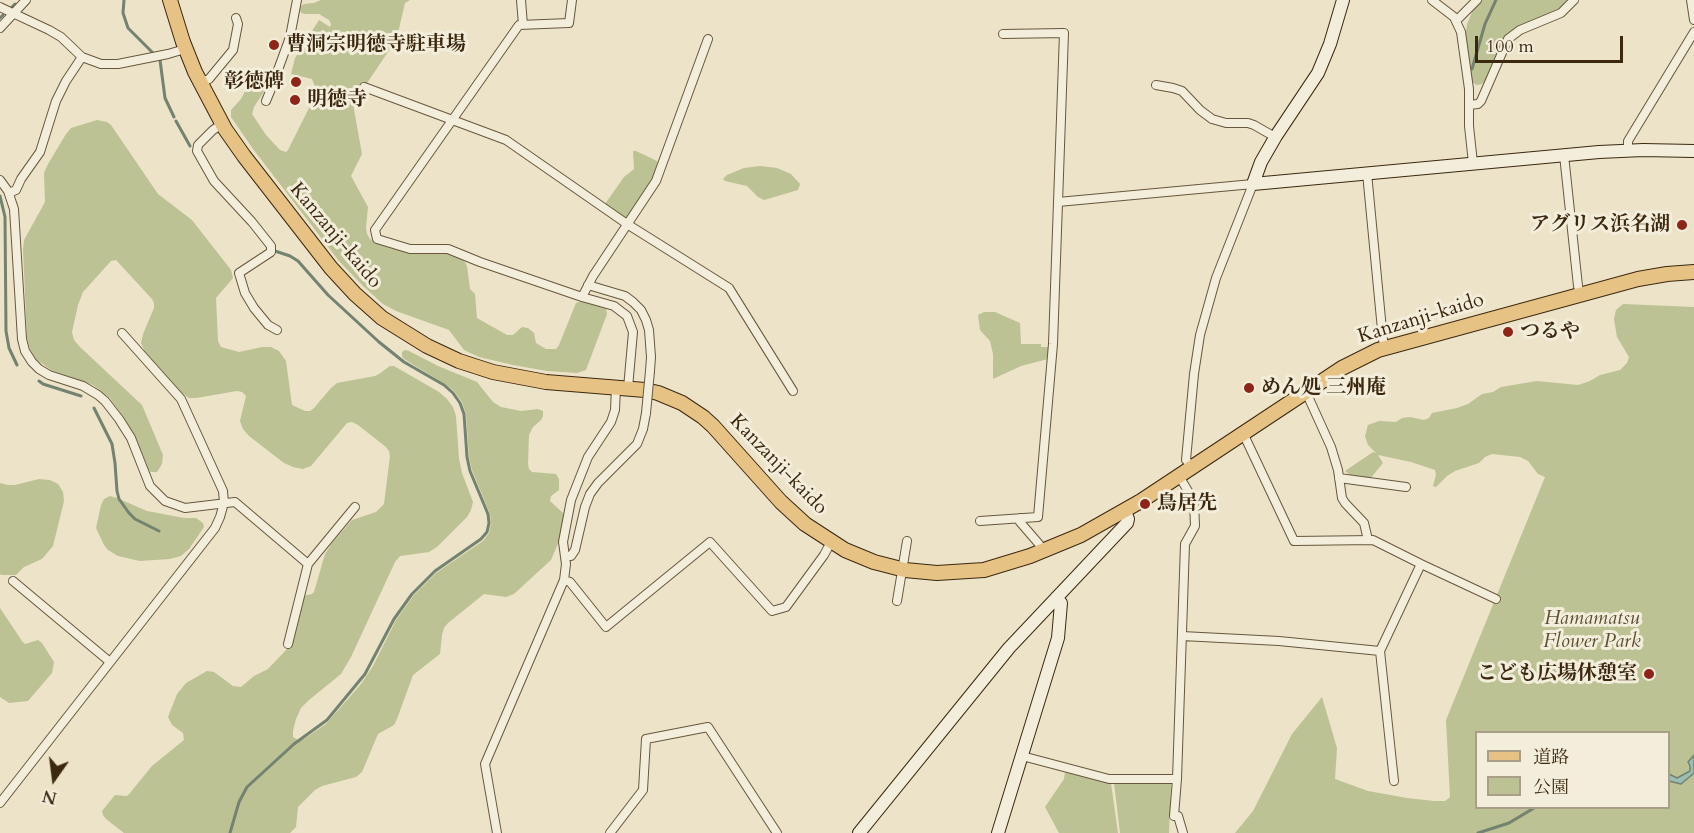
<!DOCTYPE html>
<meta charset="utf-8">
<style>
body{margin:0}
#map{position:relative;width:1694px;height:833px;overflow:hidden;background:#ece3c8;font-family:Cardo,"Noto Serif JP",serif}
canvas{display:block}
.legend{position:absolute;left:1475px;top:731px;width:195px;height:78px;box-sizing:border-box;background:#f3eddb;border:2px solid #aa9e89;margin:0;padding:8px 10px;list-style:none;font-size:18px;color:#3c280f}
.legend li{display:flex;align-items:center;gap:12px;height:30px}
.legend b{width:30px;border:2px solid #aa9e89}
.north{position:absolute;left:24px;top:749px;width:60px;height:60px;-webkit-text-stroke:4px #f3eddb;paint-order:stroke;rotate:194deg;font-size:16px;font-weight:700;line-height:24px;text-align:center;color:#3c280f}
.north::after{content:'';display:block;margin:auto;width:21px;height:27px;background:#3c280f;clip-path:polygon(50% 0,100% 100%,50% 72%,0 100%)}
.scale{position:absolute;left:1475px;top:36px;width:148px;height:27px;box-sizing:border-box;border:3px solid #3c280f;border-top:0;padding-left:8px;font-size:18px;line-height:21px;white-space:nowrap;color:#3c280f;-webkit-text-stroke:4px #f3eddb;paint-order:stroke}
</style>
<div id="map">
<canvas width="1694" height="833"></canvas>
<ul class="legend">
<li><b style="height:8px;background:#e6c284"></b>道路</li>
<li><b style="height:16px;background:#bcc293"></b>公園</li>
</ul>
<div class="north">N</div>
<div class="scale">100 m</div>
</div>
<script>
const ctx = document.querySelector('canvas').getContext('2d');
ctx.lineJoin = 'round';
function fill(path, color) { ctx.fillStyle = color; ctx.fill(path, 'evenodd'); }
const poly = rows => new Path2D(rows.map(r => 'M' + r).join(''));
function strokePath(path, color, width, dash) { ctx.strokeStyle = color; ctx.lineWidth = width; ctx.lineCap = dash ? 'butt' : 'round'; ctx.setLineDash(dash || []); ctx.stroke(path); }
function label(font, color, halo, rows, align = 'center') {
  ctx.font = font + ' Cardo,"Noto Serif JP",serif'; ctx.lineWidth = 6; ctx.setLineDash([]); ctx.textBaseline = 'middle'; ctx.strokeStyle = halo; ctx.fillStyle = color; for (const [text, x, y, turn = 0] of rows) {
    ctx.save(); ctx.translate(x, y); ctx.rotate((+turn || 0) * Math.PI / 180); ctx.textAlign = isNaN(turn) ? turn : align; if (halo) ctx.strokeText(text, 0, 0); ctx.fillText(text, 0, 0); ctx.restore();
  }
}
fill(poly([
 [321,0,410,0,405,3,398,33,394,43,353,104,362,154,351,176,368,207,366,227,367,234,370,239,375,242,447,253,461,258,465,262,467,266,470,289,475,294,477,318,507,335,513,335,522,327,528,328,534,333,536,343,546,349,556,349,559,345,576,303,583,301,606,308,607,314,586,370,577,373,547,371,513,365,479,357,464,350,449,330,396,311,383,304,363,286,339,261,253,149,231,117,231,110,241,99,251,80,255,78,258,79,263,85,265,90,254,107,252,114,266,135,280,150,286,152,288,150,317,92,312,79,291,74,295,58,319,20,330,27,331,24,329,20,319,14,305,14,301,13,300,9,301,6,304,4,314,3],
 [1477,0,1570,0,1559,10,1511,31,1505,37,1501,44,1486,80,1482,84,1477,85,1473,83,1471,78,1465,39,1467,24],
 [97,120,107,122,111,125,158,194,192,220,231,270,233,278,216,298,218,341,221,347,239,352,262,347,271,347,279,351,286,361,292,405,305,411,310,411,314,408,331,388,337,383,375,376,379,374,390,366,394,366,439,392,447,399,453,407,456,416,459,459,462,473,473,502,471,510,467,517,437,547,429,552,400,556,395,562,351,657,341,674,309,700,301,708,296,719,293,731,293,737,298,740,304,739,326,724,361,684,373,666,396,620,414,595,436,573,483,541,489,533,491,523,490,514,472,470,469,457,466,414,462,402,454,391,445,384,404,359,402,356,402,352,405,350,409,351,438,366,477,382,493,402,501,407,521,411,538,409,543,411,543,416,541,420,533,427,529,435,528,464,529,469,532,472,556,474,559,479,559,490,551,496,550,501,563,513,564,518,559,541,551,560,514,594,506,597,484,594,448,623,444,628,442,635,440,654,413,675,397,719,394,725,378,734,362,772,356,777,322,786,315,790,298,807,296,827,290,833,124,833,106,819,103,815,102,811,115,795,127,796,130,793,152,766,184,740,183,733,172,725,168,717,177,694,186,683,207,671,214,672,233,686,241,687,254,676,268,669,287,649,291,644,303,596,312,594,314,592,325,554,332,543,352,520,376,512,384,504,390,456,389,451,386,447,358,425,352,422,347,423,311,466,303,469,293,467,284,463,249,436,243,429,240,421,246,396,242,392,237,391,196,398,189,398,182,393,145,352,141,343,143,334,154,308,154,303,152,299,116,260,111,261,83,292,78,305,72,332,74,340,80,347,142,405,163,455,162,464,157,472,151,472,149,470,135,436,123,416,109,397,93,385,51,370,36,359,30,349,27,338,23,250,24,240,45,202,44,173,48,164,66,134,71,128],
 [633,151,636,151,655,160,657,161,658,165,650,183,627,217,624,218,605,204,624,177,634,169],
 [760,166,777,168,791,174,800,184,798,190,764,200,758,197,747,186,725,181,723,179,727,175,744,168],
 [1623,304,1694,307,1694,833,1235,833,1253,811,1292,734,1322,697,1337,748,1335,779,1368,791,1407,798,1434,801,1445,801,1450,797,1446,720,1545,477,1538,474,1528,461,1520,457,1492,454,1485,457,1479,463,1455,471,1447,476,1436,487,1433,486,1436,475,1435,470,1411,462,1378,455,1383,463,1370,479,1353,477,1345,471,1373,452,1376,453,1368,445,1365,436,1368,425,1379,421,1396,422,1402,418,1410,417,1424,420,1429,418,1432,413,1457,408,1468,404,1482,394,1493,392,1501,387,1537,381,1578,385,1590,381,1600,375,1620,370,1627,363,1629,357,1617,337,1614,319,1616,310],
 [1476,732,1668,732,1668,808,1476,808],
 [984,312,995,312,1020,323,1021,344,1041,344,1041,347,1049,347,1048,359,1021,366,993,379,993,354,990,341,980,330,978,315],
 [39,479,50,480,58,484,63,492,64,501,53,546,42,559,24,567,16,575,1,575,0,574,0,483,8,485,15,485],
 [110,496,117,498,147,511,184,518,196,518,203,523,204,527,189,549,181,556,170,559,140,561,118,556,108,550,104,545,96,528,101,505,104,499],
 [0,608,22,641,25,644,38,640,42,643,54,662,52,673,28,701,9,703,0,697],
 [1065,772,1111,783,1118,833,1059,833,1045,807,1064,779],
 [1114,783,1171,784,1169,833,1120,833]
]), '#bcc293');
const water = poly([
 [1694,755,1694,773,1681,784,1669,781,1669,774,1677,778,1690,771,1690,766,1688,762,1694,755]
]);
fill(water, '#99beb2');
strokePath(water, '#748271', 1.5);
strokePath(poly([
 [124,0,123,13,128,28,153,53],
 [11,8,15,4],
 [0,18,3,15],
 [160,60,165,98,174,117],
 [1472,69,1485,24,1496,0],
 [176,121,190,146],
 [0,196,5,217,6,331,9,348,17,365],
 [39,381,43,384,81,396],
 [94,408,112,444,115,463,117,491,119,499,129,513,135,519,159,531],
 [230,833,239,802,247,787,294,744,327,720,365,674,394,619,412,594,435,571,481,539,487,532,489,523,488,514,470,471,467,457,464,414,460,403,453,393,444,385,404,362,379,342,328,295,298,261,290,256,275,251],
 [1478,833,1509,823,1534,808]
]), '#748271', 3);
const street = poly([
 [521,0,523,25],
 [572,0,569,23,519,25,375,230,377,239,410,249,448,249,480,262,582,297,614,306,627,316,633,332,628,388],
 [1432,0,1454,17,1461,32,1469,89,1469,126,1473,163],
 [1691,0,1694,20],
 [0,7,49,30,61,37,82,57,101,64,118,64,168,54,185,49],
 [1456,21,1477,0],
 [0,28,26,0],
 [200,83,209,79,233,50,238,24,236,18],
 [1156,85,1173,88,1182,91,1200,110,1212,119,1226,123,1248,123,1254,125,1275,137],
 [364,87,506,140,627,224,729,288,793,391],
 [266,101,271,89,290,37,297,0],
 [1469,105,1478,104,1481,101,1508,39,1520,30,1561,13,1574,0],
 [222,124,213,130,198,145,197,151,214,181,252,222,271,246,271,252,239,273,245,293,254,308,268,325,277,330],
 [1628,150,1628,141,1694,32],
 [1564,155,1578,286,1580,294],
 [1367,173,1383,340,1386,347],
 [0,180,8,191,14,209,22,339,25,351,32,362,39,369,49,375,83,386,98,395,105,401,119,419,131,438,150,486,165,501,185,508,235,502,308,564],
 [9,193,16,190,21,179,40,152,56,101,66,81,82,57],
 [1058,202,1253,184,1216,278,1200,335,1194,374,1186,460,1192,467],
 [588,285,625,296,633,302,641,310,646,320,649,330,651,357,650,371],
 [582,297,593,276,656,181,708,39],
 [1306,392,1331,447,1338,470,1342,498,1345,503,1364,523,1368,540],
 [1243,433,1294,541,1373,540,1421,564,1496,599],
 [1179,476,1194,501,1195,526,1185,544,1177,779,1174,816,1178,816,1183,833],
 [1339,478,1406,487],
 [1020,518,1020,522,1039,544,1042,552],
 [980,521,1038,517,1053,344,1064,33,1003,34],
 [565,556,571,556,575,550,585,507,590,494,598,483,637,444,643,429,646,413],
 [564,580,570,582,606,627,710,542,772,611,786,607,824,555,831,542],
 [13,581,110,662],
 [897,601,907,541],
 [1182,636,1279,641,1380,651],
 [288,644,308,564,355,507],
 [1022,756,1109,779,1177,779],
 [1394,781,1380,651,1421,564],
 [0,803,215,528,220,517,224,503,223,491,181,399,122,333],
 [497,833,485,764,564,580,566,564,563,542,571,500,588,457,611,422,615,410,616,387],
 [610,833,643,790,646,739,708,727,777,833]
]);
const secondary = poly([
 [1343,0,1330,44,1318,73,1276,136,1261,162,1253,184,1599,152,1643,150,1694,151],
 [859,833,1009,648,1127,523,1128,519,1125,511],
 [998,833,1058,638,1061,603,1056,598]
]);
const primary = poly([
 [170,0,183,42,195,72,225,129,244,156,331,268,355,294,382,318,427,346,459,361,493,372,546,382,645,390,658,393,682,403,703,417,713,426,781,502,805,524,845,550,874,562,905,570,937,573,984,570,1030,556,1081,535,1141,501,1342,368,1378,350,1638,279,1667,274,1694,272]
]);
strokePath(street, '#68573d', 10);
strokePath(secondary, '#3c280f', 14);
strokePath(primary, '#3c280f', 16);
strokePath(street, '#f3eddb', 8);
strokePath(secondary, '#f3eddb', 12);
strokePath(primary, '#e6c284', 14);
const streetBridge = poly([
 [646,413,650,371]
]);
strokePath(streetBridge, '#68573d', 10, []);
strokePath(streetBridge, '#f3eddb', 8);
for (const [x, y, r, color] of [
 [274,45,6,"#8f2418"],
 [296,82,6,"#8f2418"],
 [295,100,6,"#8f2418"],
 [1682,225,6,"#8f2418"],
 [1508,332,6,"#8f2418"],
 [1249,388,6,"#8f2418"],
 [1145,504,6,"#8f2418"],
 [1649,674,6,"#8f2418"]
]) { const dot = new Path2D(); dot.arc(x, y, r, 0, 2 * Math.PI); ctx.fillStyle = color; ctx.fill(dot); strokePath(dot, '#f3eddb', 2); }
label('bold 20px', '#3c280f', '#f3eddb', [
 ["曹洞宗明徳寺駐車場",286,45],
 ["彰徳碑",284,82,"right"],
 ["明徳寺",307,100],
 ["アグリス浜名湖",1670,225,"right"],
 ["つるや",1520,332],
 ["めん処 三州庵",1261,388],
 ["鳥居先",1157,504],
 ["こども広場休憩室",1637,674,"right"]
], 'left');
label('20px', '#3c280f', '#f3eddb', [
 ["Kanzanji-kaido",335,236,50],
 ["Kanzanji-kaido",1421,319,-17],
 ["Kanzanji-kaido",778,465,46]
]);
label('italic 20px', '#5c4e30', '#f3eddb', [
 ["Hamamatsu",1592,619],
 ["Flower Park",1592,642]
]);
</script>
